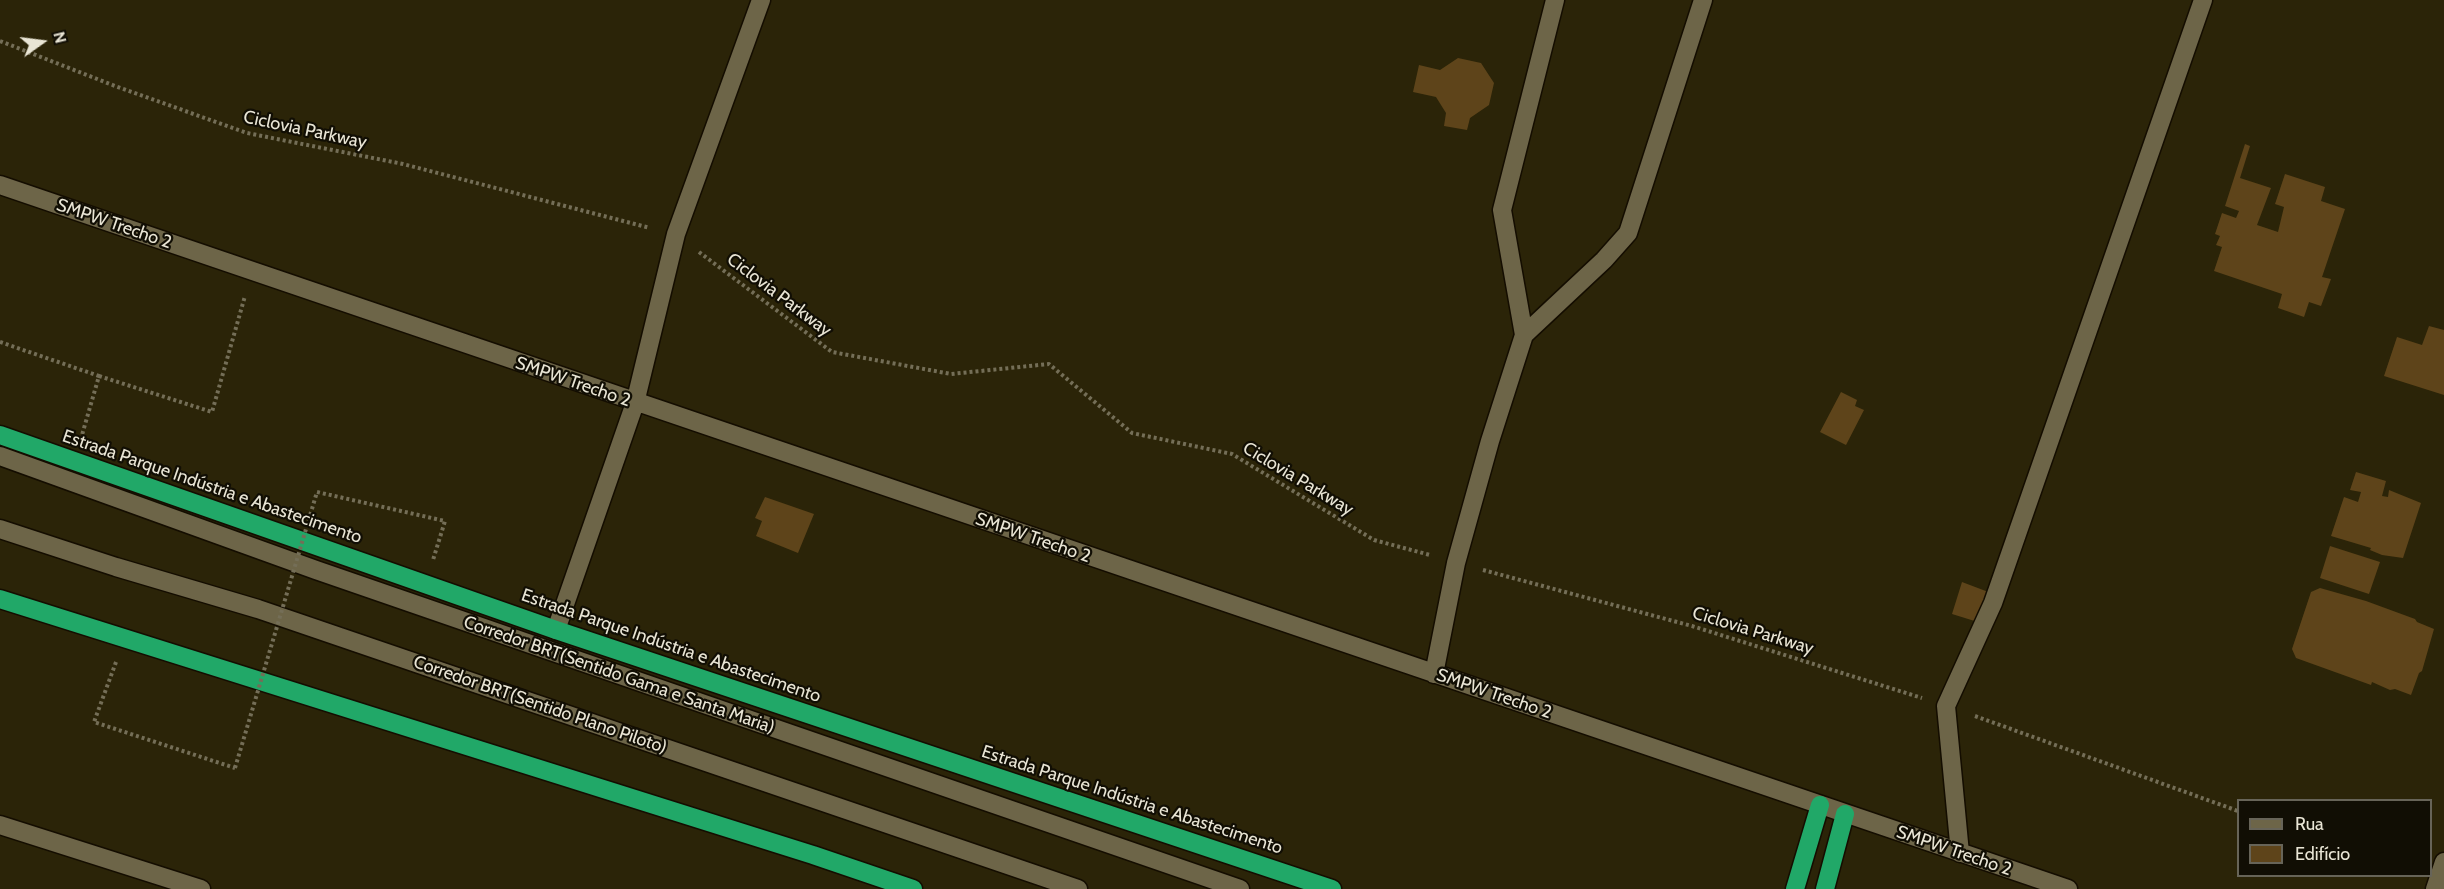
<!DOCTYPE html>
<meta charset="utf-8">
<style>
body{margin:0}
#map{position:relative;width:2444px;height:889px;overflow:hidden;background:#2b2408;font-family:Cabin,sans-serif}
canvas{display:block}
.legend{position:absolute;left:2237px;top:799px;width:195px;height:78px;box-sizing:border-box;background:#110e04;border:2px solid #676458;margin:0;padding:8px 10px;list-style:none;font-size:18px;color:#e9e5d5}
.legend li{display:flex;align-items:center;gap:12px;height:30px}
.legend b{width:30px;border:2px solid #676458}
.north{position:absolute;left:12px;top:12px;width:60px;height:60px;-webkit-text-stroke:4px #110e04;paint-order:stroke;rotate:76deg;font-size:16px;font-weight:700;line-height:24px;text-align:center;color:#e9e5d5}
.north::after{content:'';display:block;margin:auto;width:21px;height:27px;background:#e9e5d5;clip-path:polygon(50% 0,100% 100%,50% 72%,0 100%)}
</style>
<div id="map">
<canvas width="2444" height="889"></canvas>
<ul class="legend">
<li><b style="height:8px;background:#6d6548"></b>Rua</li>
<li><b style="height:16px;background:#5e441a"></b>Edifício</li>
</ul>
<div class="north">N</div>
</div>
<script>
const ctx = document.querySelector('canvas').getContext('2d');
ctx.lineJoin = 'round';
function fill(path, color) { ctx.fillStyle = color; ctx.fill(path, 'evenodd'); }
const poly = rows => new Path2D(rows.map(r => 'M' + r).join(''));
function strokePath(path, color, width, dash) { ctx.strokeStyle = color; ctx.lineWidth = width; ctx.lineCap = dash ? 'butt' : 'round'; ctx.setLineDash(dash || []); ctx.stroke(path); }
function label(font, color, halo, rows, align = 'center') {
  ctx.font = font + ' Cabin,sans-serif'; ctx.lineWidth = 4.5; ctx.setLineDash([]); ctx.textBaseline = 'middle'; ctx.strokeStyle = halo; ctx.fillStyle = color; for (const [text, x, y, turn = 0] of rows) {
    ctx.save(); ctx.translate(x, y); ctx.rotate((+turn || 0) * Math.PI / 180); ctx.textAlign = isNaN(turn) ? turn : align; if (halo) ctx.strokeText(text, 0, 0); ctx.fillText(text, 0, 0); ctx.restore();
  }
}
fill(poly([
 [1458,58,1481,63,1494,83,1489,105,1470,118,1467,130,1444,126,1446,113,1436,97,1413,92,1419,65,1440,70],
 [2245,144,2250,146,2240,178,2271,188,2257,225,2278,232,2284,207,2275,204,2285,174,2325,187,2321,201,2345,209,2322,277,2331,279,2321,306,2309,302,2304,317,2278,308,2282,294,2214,271,2222,247,2216,245,2220,236,2215,234,2222,213,2236,218,2239,211,2225,206],
 [2429,326,2444,330,2444,395,2384,376,2397,337,2422,345],
 [1841,392,1857,400,1855,406,1864,410,1846,445,1820,432],
 [2356,472,2386,481,2382,496,2388,497,2389,490,2421,503,2403,558,2382,555,2370,550,2371,548,2331,536,2344,497,2358,502,2361,492,2350,490],
 [765,497,814,514,798,553,756,536,762,521,755,518],
 [2330,546,2380,562,2369,594,2320,578],
 [1962,582,1991,593,1981,623,1952,614],
 [2320,588,2366,601,2415,619,2417,622,2434,629,2422,671,2419,673,2411,695,2395,689,2390,690,2372,682,2371,685,2296,658,2292,649,2311,592]
]), '#5e441a');
const minor = poly([
 [0,185,2068,889],
 [1524,335,1502,210,1555,0],
 [0,456,316,570,1240,889],
 [0,529,116,567,258,609,1078,889],
 [556,630,635,403,676,234,761,0],
 [1434,674,1456,563,1490,441,1524,335,1604,260,1628,233,1703,0],
 [0,825,201,889],
 [1960,853,1946,706,1993,603,2203,0],
 [2435,889,2444,862]
]);
const highway = poly([
 [0,435,556,630,1332,889],
 [0,599,813,855,913,889],
 [1795,889,1820,805],
 [1825,889,1845,814]
]);
strokePath(minor, '#140d00', 21);
strokePath(highway, '#140d00', 21);
strokePath(poly([
 [0,41,115,86,247,133,403,164,650,228],
 [699,252,832,352,951,374,1049,364,1132,433,1232,454,1374,540,1430,555],
 [0,342,99,376,82,435],
 [99,376,212,412,245,296],
 [317,492,445,521,433,560],
 [1483,570,1692,626,1922,698],
 [116,662,94,722,235,768],
 [1975,716,2238,811]
]), '#746e57', 4, [3, 3]);
strokePath(minor, '#6d6548', 18);
strokePath(highway, '#21a868', 18);
strokePath(poly([
 [235,768,317,492]
]), '#746e57', 4, [3, 3]);
label('18px', '#e9e5d5', '#110e04', [
 ["Ciclovia Parkway",305,130,12],
 ["SMPW Trecho 2",114,224,19],
 ["Ciclovia Parkway",779,295,37],
 ["SMPW Trecho 2",573,382,19],
 ["Ciclovia Parkway",1298,479,31],
 ["Estrada Parque Indústria e Abastecimento",212,487,19],
 ["SMPW Trecho 2",1033,538,19],
 ["Ciclovia Parkway",1753,631,17],
 ["Estrada Parque Indústria e Abastecimento",671,646,19],
 ["Corredor BRT(Sentido Gama e Santa Maria)",619,675,19],
 ["SMPW Trecho 2",1494,694,19],
 ["Corredor BRT(Sentido Plano Piloto)",540,705,19],
 ["Estrada Parque Indústria e Abastecimento",1132,800,18],
 ["SMPW Trecho 2",1954,851,19]
]);
</script>
